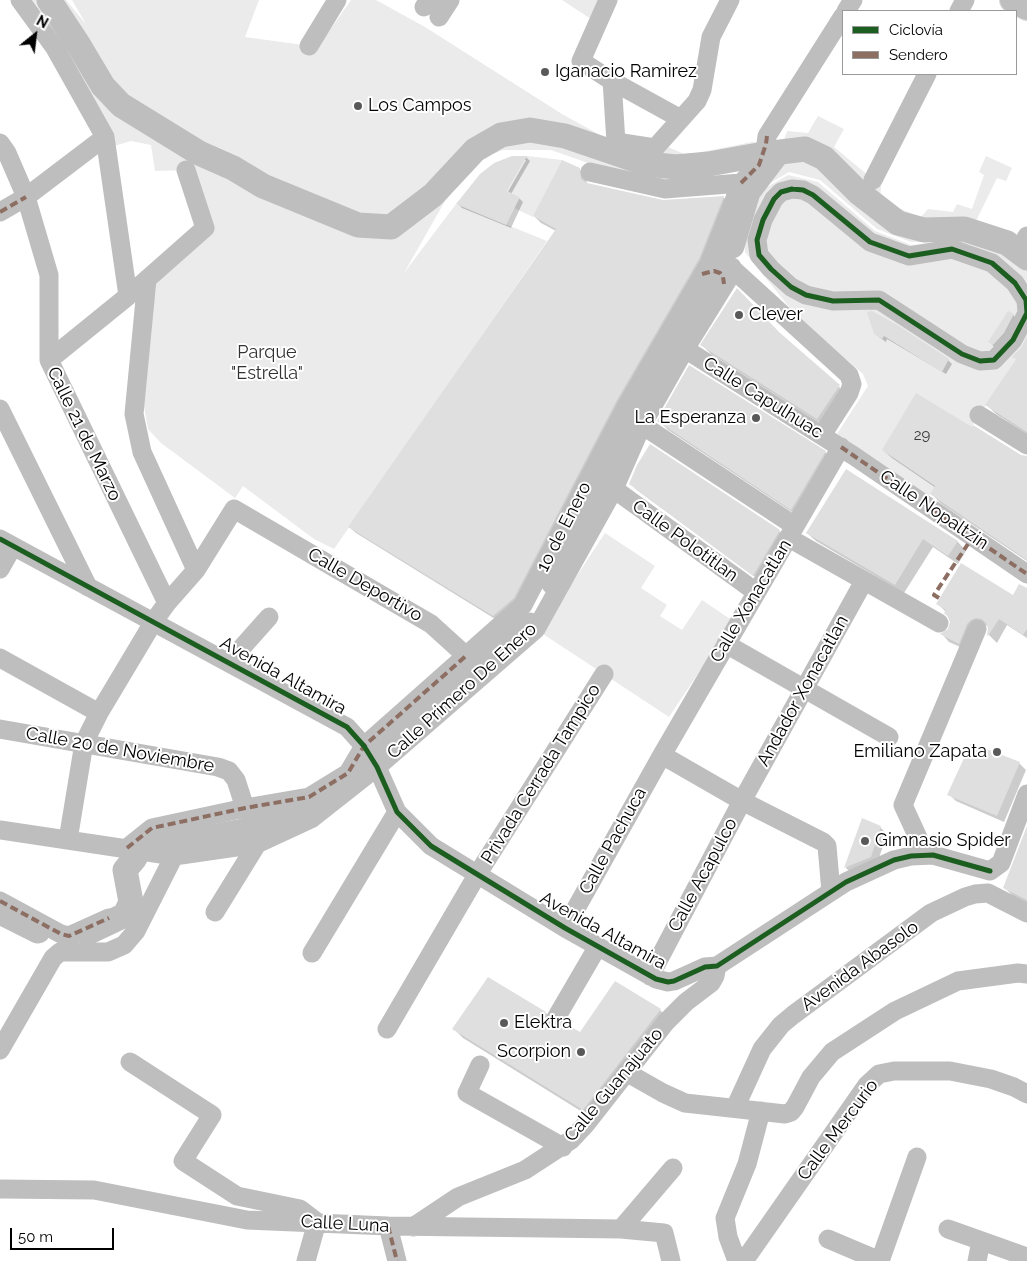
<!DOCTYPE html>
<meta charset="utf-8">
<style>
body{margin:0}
#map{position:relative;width:1027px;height:1261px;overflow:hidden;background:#fff;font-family:Raleway,sans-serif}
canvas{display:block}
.legend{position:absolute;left:842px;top:10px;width:175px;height:65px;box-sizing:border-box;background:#fff;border:1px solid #999;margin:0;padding:6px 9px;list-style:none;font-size:15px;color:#000}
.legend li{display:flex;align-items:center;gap:10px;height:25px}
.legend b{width:25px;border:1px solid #999}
.north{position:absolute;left:10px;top:10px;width:50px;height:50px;-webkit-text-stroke:4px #fff;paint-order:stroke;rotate:29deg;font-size:14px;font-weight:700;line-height:20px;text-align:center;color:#000}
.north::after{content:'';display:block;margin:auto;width:18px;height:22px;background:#000;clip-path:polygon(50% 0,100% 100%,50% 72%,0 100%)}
.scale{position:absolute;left:10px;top:1228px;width:104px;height:22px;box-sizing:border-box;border:2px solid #000;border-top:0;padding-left:6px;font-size:15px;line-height:18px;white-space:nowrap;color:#000;-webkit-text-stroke:4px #fff;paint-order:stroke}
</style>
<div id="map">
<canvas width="1027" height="1261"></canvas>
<ul class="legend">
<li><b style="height:6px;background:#1b5e20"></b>Ciclovía</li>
<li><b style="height:6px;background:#8d6e63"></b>Sendero</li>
</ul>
<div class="north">N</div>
<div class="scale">50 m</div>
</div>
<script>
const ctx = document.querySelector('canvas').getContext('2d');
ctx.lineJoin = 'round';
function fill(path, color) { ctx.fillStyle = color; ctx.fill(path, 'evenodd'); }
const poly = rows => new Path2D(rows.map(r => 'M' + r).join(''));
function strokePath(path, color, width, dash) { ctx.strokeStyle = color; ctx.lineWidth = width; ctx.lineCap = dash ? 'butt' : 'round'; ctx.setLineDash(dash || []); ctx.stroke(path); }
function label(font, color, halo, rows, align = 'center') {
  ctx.font = font + ' Raleway,sans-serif'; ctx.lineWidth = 4; ctx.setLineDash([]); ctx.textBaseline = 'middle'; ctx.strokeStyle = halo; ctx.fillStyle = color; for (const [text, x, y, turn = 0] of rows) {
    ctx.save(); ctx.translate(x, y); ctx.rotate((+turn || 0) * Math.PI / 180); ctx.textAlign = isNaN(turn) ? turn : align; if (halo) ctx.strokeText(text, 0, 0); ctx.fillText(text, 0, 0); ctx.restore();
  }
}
fill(poly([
 [20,0,66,0,86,24,72,0,259,0,245,37,318,47,351,0,376,0,425,27,562,114,600,135,596,142,627,151,668,147,687,155,752,142,782,146,787,131,808,133,818,116,844,129,834,147,881,186,880,201,921,217,928,209,953,212,957,204,972,209,984,175,979,172,986,156,1012,168,1006,181,997,178,976,221,983,226,986,241,1005,248,1027,263,1027,283,998,257,970,245,941,241,911,242,877,229,820,180,789,172,760,189,749,212,742,236,743,251,735,244,750,192,779,157,669,182,591,164,551,150,503,150,487,156,466,174,445,201,404,273,456,204,547,241,334,549,314,539,243,486,235,498,161,443,148,429,144,406,147,279,205,228,186,170,155,171,151,145,131,141,107,148],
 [562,0,602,0,594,21],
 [527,156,562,160,533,217,514,208,520,197,507,191],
 [788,175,818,182,875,231,911,245,941,242,1027,286,1027,342,976,420,929,496,837,434,868,386,863,374,798,318,745,252,744,237,750,213,762,190],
 [605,533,655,566,641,588,667,605,660,616,682,630,702,600,733,621,669,717,540,632]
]), '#ebebeb');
fill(poly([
 [526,157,530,161,511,194,519,198,523,202,511,228,462,208,458,204],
 [523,160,526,160,505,197,502,196],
 [579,169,586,176,587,184,662,201,723,197,730,203,705,266,520,605,500,622,356,533,349,527,556,231,541,223,534,216],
 [1013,315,1017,319,1008,338,994,347,990,342],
 [898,328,948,360,952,364,946,374,887,339,886,342,879,337],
 [781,335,848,395,826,427,711,354,702,345],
 [1027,340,1027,434,996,414,987,405,1017,360],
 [659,421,825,452,834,461,801,518,668,430],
 [883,450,1021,456,1027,457,1027,561,940,503,932,494,936,488,892,458],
 [846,471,958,542,966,551,958,564,933,547,904,593,816,541,807,533],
 [634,488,779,531,784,535,758,579],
 [1027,590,1027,638,1007,625,997,643,988,634,989,626,984,625,967,650,949,642,942,634,950,630,951,623,946,612,937,603,1014,597],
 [1019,763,1026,770,1004,822,956,801,949,794],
 [863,820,880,827,887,834,877,864,852,874,846,868],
 [1027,840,1027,904,1014,897,1005,888],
 [660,1010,669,1019,592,1118,463,1038,454,1029,546,1013,555,1022,554,1030,580,1034]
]), '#0003');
strokePath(poly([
 [49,0,78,44,103,86,121,105,199,153,233,168,263,186,358,225,391,227,433,195,475,150,501,135,530,130,565,136,647,164,676,167,709,164,764,154,805,149,824,158,858,192,898,223,924,230,964,229,1007,243,1027,258],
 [732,246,748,192,776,155],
 [553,582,633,422,720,269],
 [156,848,243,831,325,799,362,768,379,747,476,666,529,625],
 [0,912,38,931],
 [87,933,125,915,131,902,125,870,135,858]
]), '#bebebe', 25);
fill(poly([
 [512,156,527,156,507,191,520,197,506,225,456,204,480,174,494,163],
 [562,160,580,168,581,179,587,183,663,200,724,196,699,259,617,400,514,598,493,616,348,527,556,229,533,216],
 [737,288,779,332,840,385,817,419,700,345],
 [872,311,899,326,949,359,942,372,884,336,882,339,874,334,867,312],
 [1008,311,1014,314,1004,333,993,345,988,342],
 [1027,337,1027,432,985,405,1016,359,1012,357,1021,348],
 [689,365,826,451,791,510,657,421],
 [916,393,972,427,973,425,1021,455,1027,456,1027,560,930,494,935,486,882,450],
 [650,444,780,530,753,576,629,484,637,465],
 [846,469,958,541,948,556,923,539,895,585,806,533],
 [961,563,1013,595,1019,584,1027,588,1027,629,1023,635,999,619,988,636,987,635,988,628,986,623,982,619,976,618,971,620,967,624,959,644,940,634,948,629,950,622,948,617,944,613,946,610,936,604],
 [971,743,1020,762,997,816,947,795],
 [862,818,881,826,871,857,844,868],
 [1027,826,1027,900,1003,888],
 [488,977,546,1012,545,1017,546,1023,550,1027,555,1029,561,1028,566,1024,580,1032,615,981,661,1009,583,1110,452,1029]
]), '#dfdfdf');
const major = poly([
 [1012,0,1027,8]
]);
strokePath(major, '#dbdbdb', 26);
strokePath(poly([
 [20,0,55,48,105,137,128,296],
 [608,0,581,61,612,81,616,142,655,148,697,101,702,90,711,37,730,0],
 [424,7,429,0],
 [846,11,853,0],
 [959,11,965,0],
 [439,17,450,0],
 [309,46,337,0],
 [612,81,681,119],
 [0,143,7,153,26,197,49,275,49,360,167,603],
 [590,172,665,189,741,183,759,165,766,144,767,136,843,16],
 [873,180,927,74],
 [792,189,803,190,813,195,870,242,909,256,952,249,992,263,1015,283,1026,300,1027,313,1013,340,994,360,980,361,962,354,879,300,833,301,806,295,791,287,771,269,759,255,757,240,763,220,774,199,781,192,792,189],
 [0,212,26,197,105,137],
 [1027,236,1022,246,1027,249],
 [725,262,849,375,852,384,849,393,822,435],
 [709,264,741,183],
 [147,279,134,414,142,452,196,570],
 [685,349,854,456,1027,574],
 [49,360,128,296,205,228,186,170],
 [0,409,88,587],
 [979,415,1027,445],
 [642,425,795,526],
 [614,489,756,592],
 [789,538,939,623],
 [0,539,347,727,364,746,377,767,397,812,431,846,565,928,656,979,668,982,674,981,705,967,717,966,846,882,894,860,911,856,933,855,990,871],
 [0,569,13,546],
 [726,644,889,737],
 [0,658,99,713],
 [229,662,269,617],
 [0,729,218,767,229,771,236,780,245,808],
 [662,755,742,801,823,842,827,846,831,892],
 [0,830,174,856,257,844,311,819,377,767,536,629,614,489,642,425,685,349,732,273,732,267],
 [68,840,84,743,99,713,154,621,167,603,196,570,234,509,431,624,474,663],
 [127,848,152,828,245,808,309,797,348,773,364,746,523,605,627,405,709,264,718,257],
 [926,855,903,805,977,629],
 [990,871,1001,863,1027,794],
 [0,901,61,934,69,936,109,918],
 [215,912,257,844],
 [565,928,662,755,841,447],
 [312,953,397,812],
 [650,976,742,801,864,581],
 [556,1018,598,946],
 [387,1029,477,875,604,674],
 [0,1050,53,958,60,952,108,952,124,945,136,931,174,856],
 [130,1062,212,1115,183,1161,237,1196,300,1209,317,1222,306,1261],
 [480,1065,467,1093,563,1147],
 [626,1072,663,1093,685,1103,785,1114,791,1112,795,1107,811,1077,832,1052,895,1011,958,981,1018,973,1027,974],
 [735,1108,762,1049,781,1025,793,1015,931,913,965,897,975,894,988,893,1027,913],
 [0,1189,94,1190,247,1220,388,1226,621,1229,664,1233,671,1261],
 [388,1226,397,1261],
 [413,1227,458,1197,525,1170,571,1140,586,1124,666,1022,686,1002,711,983,715,976,717,966],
 [621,1229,673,1168],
 [948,1229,1027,1257],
 [828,1239,880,1261],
 [737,1261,728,1237,725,1218,747,1164,761,1111],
 [744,1261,867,1085,879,1074,894,1071,950,1071,991,1079,1014,1087,1027,1094],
 [880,1261,917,1157],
 [977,1261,981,1241]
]), '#bebebe', 19);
strokePath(major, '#bebebe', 24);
strokePath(poly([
 [741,183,759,165,766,144,767,136],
 [0,212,26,197],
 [702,274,714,271,720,273,723,277,724,284],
 [841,447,1027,574],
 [939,598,934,595,968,544],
 [127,848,152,828,245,808,309,797,348,773,364,746,467,655],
 [0,901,61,934,69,936,109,918],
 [388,1226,397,1261]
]), '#8d6e63', 4, [8, 4]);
strokePath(poly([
 [792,189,803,190,813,195,870,242,909,256,952,249,992,263,1015,283,1026,300,1027,313,1013,340,994,360,980,361,962,354,879,300,833,301,806,295,791,287,771,269,759,255,757,240,763,220,774,199,781,192,792,189],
 [0,539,347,727,364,746,377,767,397,812,431,846,565,928,656,979,668,982,674,981,705,967,717,966,846,882,894,860,911,856,933,855,990,871]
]), '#1b5e20', 5);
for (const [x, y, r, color] of [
 [545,72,5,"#595959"],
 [358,106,5,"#595959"],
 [739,315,5,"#595959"],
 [756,418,5,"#595959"],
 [997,752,5,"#595959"],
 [865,841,5,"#595959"],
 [504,1023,5,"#595959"],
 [581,1052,5,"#595959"]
]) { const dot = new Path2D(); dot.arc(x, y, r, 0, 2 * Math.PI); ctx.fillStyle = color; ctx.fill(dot); strokePath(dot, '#fff', 2); }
label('15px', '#383838', null, [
 ["29",922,435]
]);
label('18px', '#000', '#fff', [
 ["Iganacio Ramirez",555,72],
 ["Los Campos",368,106],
 ["Clever",749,315],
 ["La Esperanza",746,418,"right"],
 ["Emiliano Zapata",987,752,"right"],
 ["Gimnasio Spider",875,841],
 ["Elektra",514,1023],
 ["Scorpion",571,1052,"right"]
], 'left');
label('18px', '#323232', '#fff', [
 ["Parque",267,353],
 ["\"Estrella\"",267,374]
]);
label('18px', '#000', '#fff', [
 ["Calle Capulhuac",763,398,32],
 ["Calle 21 de Marzo",84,434,64],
 ["Calle Nopaltzin",934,510,34],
 ["1o de Enero",564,527,-63],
 ["Calle Polotitlan",685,541,36],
 ["Calle Deportivo",365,585,30],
 ["Calle Xonacatlan",751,601,-59],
 ["Avenida Altamira",283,676,29],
 ["Calle Primero De Enero",462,691,-42],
 ["Andador Xonacatlan",803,691,-61],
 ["Calle 20 de Noviembre",120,750,10],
 ["Privada Cerrada Tampico",541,774,-58],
 ["Calle Pachuca",613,841,-61],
 ["Calle Acapulco",703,875,-62],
 ["Avenida Altamira",603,931,29],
 ["Avenida Abasolo",860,966,-36],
 ["Calle Guanajuato",614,1085,-50],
 ["Calle Mercurio",838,1130,-53],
 ["Calle Luna",345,1224,3]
]);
</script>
